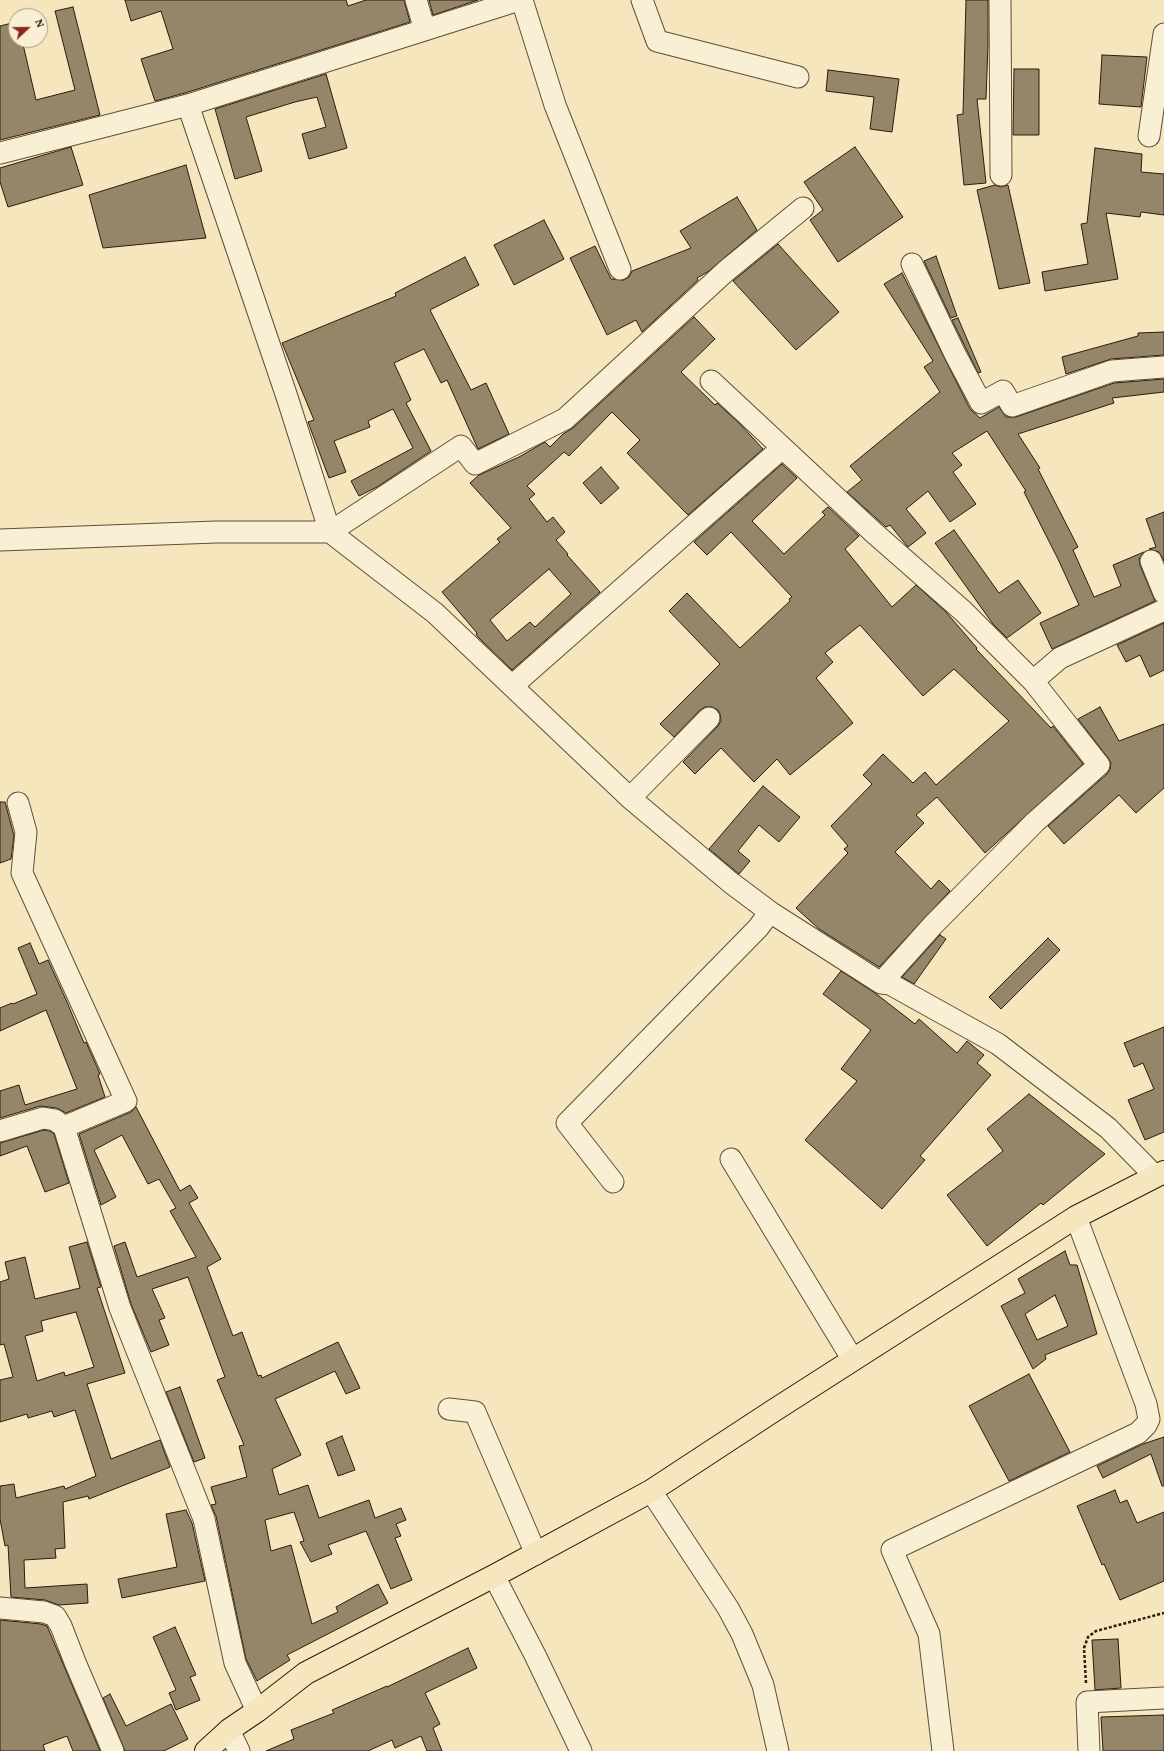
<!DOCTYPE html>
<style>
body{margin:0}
#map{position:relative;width:1164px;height:1751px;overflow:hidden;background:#f5e6bd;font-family:Vollkorn,serif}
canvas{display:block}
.north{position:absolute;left:8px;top:8px;width:40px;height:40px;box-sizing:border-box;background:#f8efd4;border:1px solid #a79a85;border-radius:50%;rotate:68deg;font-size:11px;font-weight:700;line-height:16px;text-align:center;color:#2d1b0e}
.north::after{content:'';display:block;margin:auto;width:14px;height:18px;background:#8f2418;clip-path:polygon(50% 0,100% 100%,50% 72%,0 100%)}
</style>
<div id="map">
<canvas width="1164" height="1751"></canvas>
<div class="north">N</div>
</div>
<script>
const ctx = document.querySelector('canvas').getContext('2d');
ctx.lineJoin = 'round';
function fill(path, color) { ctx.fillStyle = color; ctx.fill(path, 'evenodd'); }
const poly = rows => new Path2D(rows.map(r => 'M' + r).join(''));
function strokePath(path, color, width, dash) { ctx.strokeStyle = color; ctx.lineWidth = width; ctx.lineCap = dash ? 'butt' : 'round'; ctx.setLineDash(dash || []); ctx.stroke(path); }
const building = poly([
 [125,0,346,0,348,6,366,0,404,0,410,22,185,93,155,101,141,59,173,49,161,11,131,21,125,0],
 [429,0,478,0,433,15,429,0],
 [966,0,988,0,988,44,986,99,977,99,986,183,964,185,957,115,963,114,966,0],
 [73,7,100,115,0,140,0,26,16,22,16,40,22,40,36,100,75,90,55,11,73,7],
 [1102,55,1147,57,1141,107,1099,104,1102,55],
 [1014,69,1039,69,1039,135,1013,135,1014,69],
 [828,70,899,79,892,132,870,129,874,97,826,91,828,70],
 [326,74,347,148,309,159,302,134,326,127,317,97,295,102,246,117,262,171,235,179,215,109,326,74],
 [71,147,83,185,8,207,0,182,0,168,71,147],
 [855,147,903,217,838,262,810,220,823,210,804,182,855,147],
 [1095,148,1142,154,1141,172,1164,174,1164,215,1141,212,1140,217,1106,213,1118,279,1045,291,1042,272,1088,264,1081,224,1087,223,1095,148],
 [186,165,206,238,103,248,89,195,186,165],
 [995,185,1001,187,1008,185,1030,283,999,289,977,190,995,185],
 [737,197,757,230,709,271,697,278,698,280,642,332,636,320,607,335,570,258,595,246,611,279,624,280,629,277,632,271,691,248,680,231,737,197],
 [544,220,564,259,514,285,494,245,544,220],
 [778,244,839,312,796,350,733,281,778,244],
 [936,256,957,316,951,318,924,261,936,256],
 [465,257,479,285,430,310,471,390,486,383,509,434,478,449,447,380,441,383,424,349,394,363,411,400,406,403,431,451,377,487,359,496,351,481,413,448,393,409,368,421,370,427,334,441,346,472,329,478,308,422,314,420,282,343,396,296,395,293,465,257],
 [902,273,970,409,980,418,999,407,1006,417,1016,417,1114,383,1164,379,1164,392,1112,398,1114,403,1018,434,1040,468,1038,469,1078,547,1073,550,1094,597,1121,586,1113,565,1144,552,1139,559,1140,565,1155,601,1052,649,1040,623,1079,605,1058,559,1024,492,1026,491,987,431,952,453,962,465,953,472,976,504,950,522,928,491,906,509,926,533,908,547,890,525,886,527,847,492,862,480,850,466,940,392,924,367,933,361,884,284,902,273],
 [694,317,715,339,681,372,715,405,717,403,739,423,763,449,688,515,627,453,640,440,612,412,569,456,564,452,527,486,535,494,529,499,547,522,553,517,565,532,556,540,568,554,567,555,600,592,512,670,478,637,476,634,477,633,442,592,500,542,497,539,511,528,470,483,479,475,519,457,545,442,550,447,563,434,573,428,694,317],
 [549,569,571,594,535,627,530,622,507,641,490,620,549,569],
 [958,318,981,372,978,373,952,320,958,318],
 [1164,332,1164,355,1111,359,1066,374,1062,357,1138,336,1138,333,1164,332],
 [782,464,797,478,752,521,784,554,825,515,822,512,828,507,859,536,845,549,892,607,916,585,946,612,977,648,976,649,1051,728,1053,726,1083,764,985,853,937,797,916,815,924,823,895,852,931,889,939,880,950,891,879,967,819,929,796,908,848,853,844,849,848,846,831,826,872,784,863,775,883,754,913,783,925,772,936,785,1009,721,954,669,923,696,860,625,825,653,833,662,816,678,853,723,790,775,777,759,754,782,721,748,695,774,683,762,718,726,721,721,720,714,718,710,712,707,705,707,700,710,674,737,660,724,720,664,669,611,687,593,740,648,790,601,789,599,792,597,731,532,707,555,694,542,782,464],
 [601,467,619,488,601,504,583,483,601,467],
 [1164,512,1164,561,1159,552,1149,549,1156,547,1146,519,1164,512],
 [954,530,999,593,1018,580,1041,613,1007,638,993,624,935,543,954,530],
 [1164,623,1164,670,1150,677,1140,655,1126,662,1117,645,1164,623],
 [1100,707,1119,741,1164,724,1164,788,1136,813,1119,795,1064,844,1048,826,1107,774,1110,769,1111,763,1108,758,1078,719,1100,707],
 [763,786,800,817,779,842,759,825,738,851,750,861,739,874,709,849,763,786],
 [0,802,5,802,14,836,11,859,0,863,0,802],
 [940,935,946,939,914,984,902,977,940,935],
 [1048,938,1060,950,1001,1009,989,997,1048,938],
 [30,943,39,964,48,960,67,1002,84,1043,86,1042,100,1074,98,1075,105,1097,66,1113,57,1108,40,1106,0,1118,0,1091,19,1085,25,1105,77,1089,46,1010,0,1031,0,1008,12,1003,13,1004,37,994,18,948,30,943],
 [841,971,875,993,915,1024,919,1019,957,1053,967,1041,984,1055,977,1063,991,1075,920,1156,925,1160,882,1209,805,1140,857,1081,841,1069,871,1030,823,994,841,971],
 [1164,1027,1164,1132,1145,1140,1128,1100,1154,1089,1143,1063,1134,1067,1124,1043,1164,1027],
 [1029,1094,1105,1154,1043,1205,1041,1203,987,1246,947,1195,1003,1151,987,1129,1029,1094],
 [136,1107,180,1191,190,1185,198,1198,189,1203,221,1259,207,1267,233,1336,242,1332,258,1376,261,1375,262,1378,338,1342,360,1388,346,1394,335,1371,275,1399,301,1455,272,1469,279,1495,308,1485,319,1518,369,1500,375,1518,401,1508,406,1520,396,1524,401,1536,395,1538,412,1580,391,1589,366,1531,328,1545,332,1554,311,1562,300,1542,304,1541,294,1512,265,1520,271,1551,291,1545,312,1624,338,1612,336,1607,378,1584,388,1603,287,1655,290,1660,257,1681,246,1659,216,1516,211,1505,216,1504,211,1487,247,1477,239,1446,244,1445,217,1380,225,1377,188,1277,152,1289,165,1318,159,1320,169,1345,151,1352,131,1304,114,1246,125,1242,137,1277,196,1257,170,1211,176,1208,159,1179,148,1184,122,1135,94,1150,116,1197,101,1205,79,1134,131,1112,136,1107],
 [44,1130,50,1131,54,1134,69,1183,45,1192,27,1146,0,1156,0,1143,44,1130],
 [87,1242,101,1287,97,1288,125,1373,87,1384,111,1459,160,1440,170,1467,89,1499,88,1496,63,1502,65,1548,55,1549,56,1558,24,1560,25,1588,87,1584,88,1603,59,1605,45,1600,11,1597,8,1545,5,1546,0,1519,0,1486,14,1484,16,1498,64,1486,65,1489,96,1476,75,1410,54,1417,52,1411,28,1418,27,1414,0,1422,0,1380,13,1377,4,1344,0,1345,0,1282,9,1279,5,1262,25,1257,35,1299,80,1288,69,1247,87,1242],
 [76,1312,94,1367,65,1376,64,1372,37,1381,25,1336,43,1331,41,1321,76,1312],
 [1065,1251,1070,1265,1077,1265,1097,1334,1045,1355,1046,1359,1033,1369,1001,1306,1025,1293,1018,1279,1065,1251],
 [1055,1295,1068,1326,1037,1340,1025,1314,1055,1295],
 [1029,1374,1070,1452,1009,1481,969,1406,1029,1374],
 [180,1387,205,1458,194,1462,166,1392,180,1387],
 [342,1436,355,1470,338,1476,326,1443,342,1436],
 [1164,1437,1164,1486,1162,1486,1151,1454,1103,1478,1097,1466,1143,1444,1164,1437],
 [1115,1490,1120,1503,1127,1500,1137,1523,1164,1512,1164,1581,1120,1600,1104,1564,1102,1565,1077,1506,1115,1490],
 [186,1510,192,1523,205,1581,122,1598,118,1579,177,1567,166,1514,186,1510],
 [0,1620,41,1624,47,1626,100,1751,73,1751,67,1736,43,1745,45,1751,0,1751,0,1620],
 [175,1627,196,1675,190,1677,200,1700,176,1710,169,1693,176,1690,153,1637,175,1627],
 [1118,1639,1121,1688,1095,1690,1092,1640,1118,1639],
 [468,1648,477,1668,425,1693,440,1724,433,1728,442,1751,427,1751,421,1736,395,1748,392,1740,368,1751,266,1751,294,1739,291,1730,334,1713,332,1710,387,1686,387,1687,468,1648],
 [110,1694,126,1726,171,1704,188,1739,164,1751,125,1751,103,1698,110,1694],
 [1164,1715,1164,1751,1103,1751,1101,1717,1164,1715]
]);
fill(building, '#958569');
strokePath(building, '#2d1b0e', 1);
const minor = poly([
 [416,0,425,30],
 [522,0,555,105,620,269],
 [642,0,657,41,798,77],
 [1000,0,1001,175],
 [188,105,287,397,330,532,435,613,630,798,730,882,770,912,881,983,890,984,998,1044,1108,1128,1155,1176],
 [1149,136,1164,34],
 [0,153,188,105,519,0],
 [912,264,955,354,981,403,1003,391,1012,406,1112,371,1164,367],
 [711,381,873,532,963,611,1033,681,1099,765,1035,822,933,925,881,983],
 [0,540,216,532,330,532,461,446,475,464,565,419,726,271,803,208],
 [1151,561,1164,593],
 [1033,681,1060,658,1164,610],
 [512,686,782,448],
 [630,798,709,718],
 [18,803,26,832,22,873,126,1101,64,1127],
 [0,1131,43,1118,55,1120,64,1127,120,1308,204,1519,235,1663,257,1711],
 [731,1159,853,1360],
 [613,1182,567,1123,758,928,770,912],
 [449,1409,475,1412,536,1554],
 [651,1491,728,1608,742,1634,763,1685,778,1751],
 [494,1576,535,1655,581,1751],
 [0,1608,44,1612,55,1616,61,1626,75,1662,113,1751],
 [229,1730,239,1751],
 [943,1751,929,1634,892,1550,1138,1433,1146,1425,1149,1419,1146,1404,1076,1217],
 [1089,1751,1087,1702,1164,1698]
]);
const major = poly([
 [206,1751,229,1730,257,1711,306,1673,494,1576,651,1491,773,1411,1076,1217,1164,1172]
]);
strokePath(minor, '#5f4e3a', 23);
strokePath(major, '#2d1b0e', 24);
strokePath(poly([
 [1086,1683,1084,1648,1088,1637,1096,1631,1164,1613]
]), '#2d1b0e', 2.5, [3, 2]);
strokePath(minor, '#f8efd4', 21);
strokePath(major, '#f5e6bd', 22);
</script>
